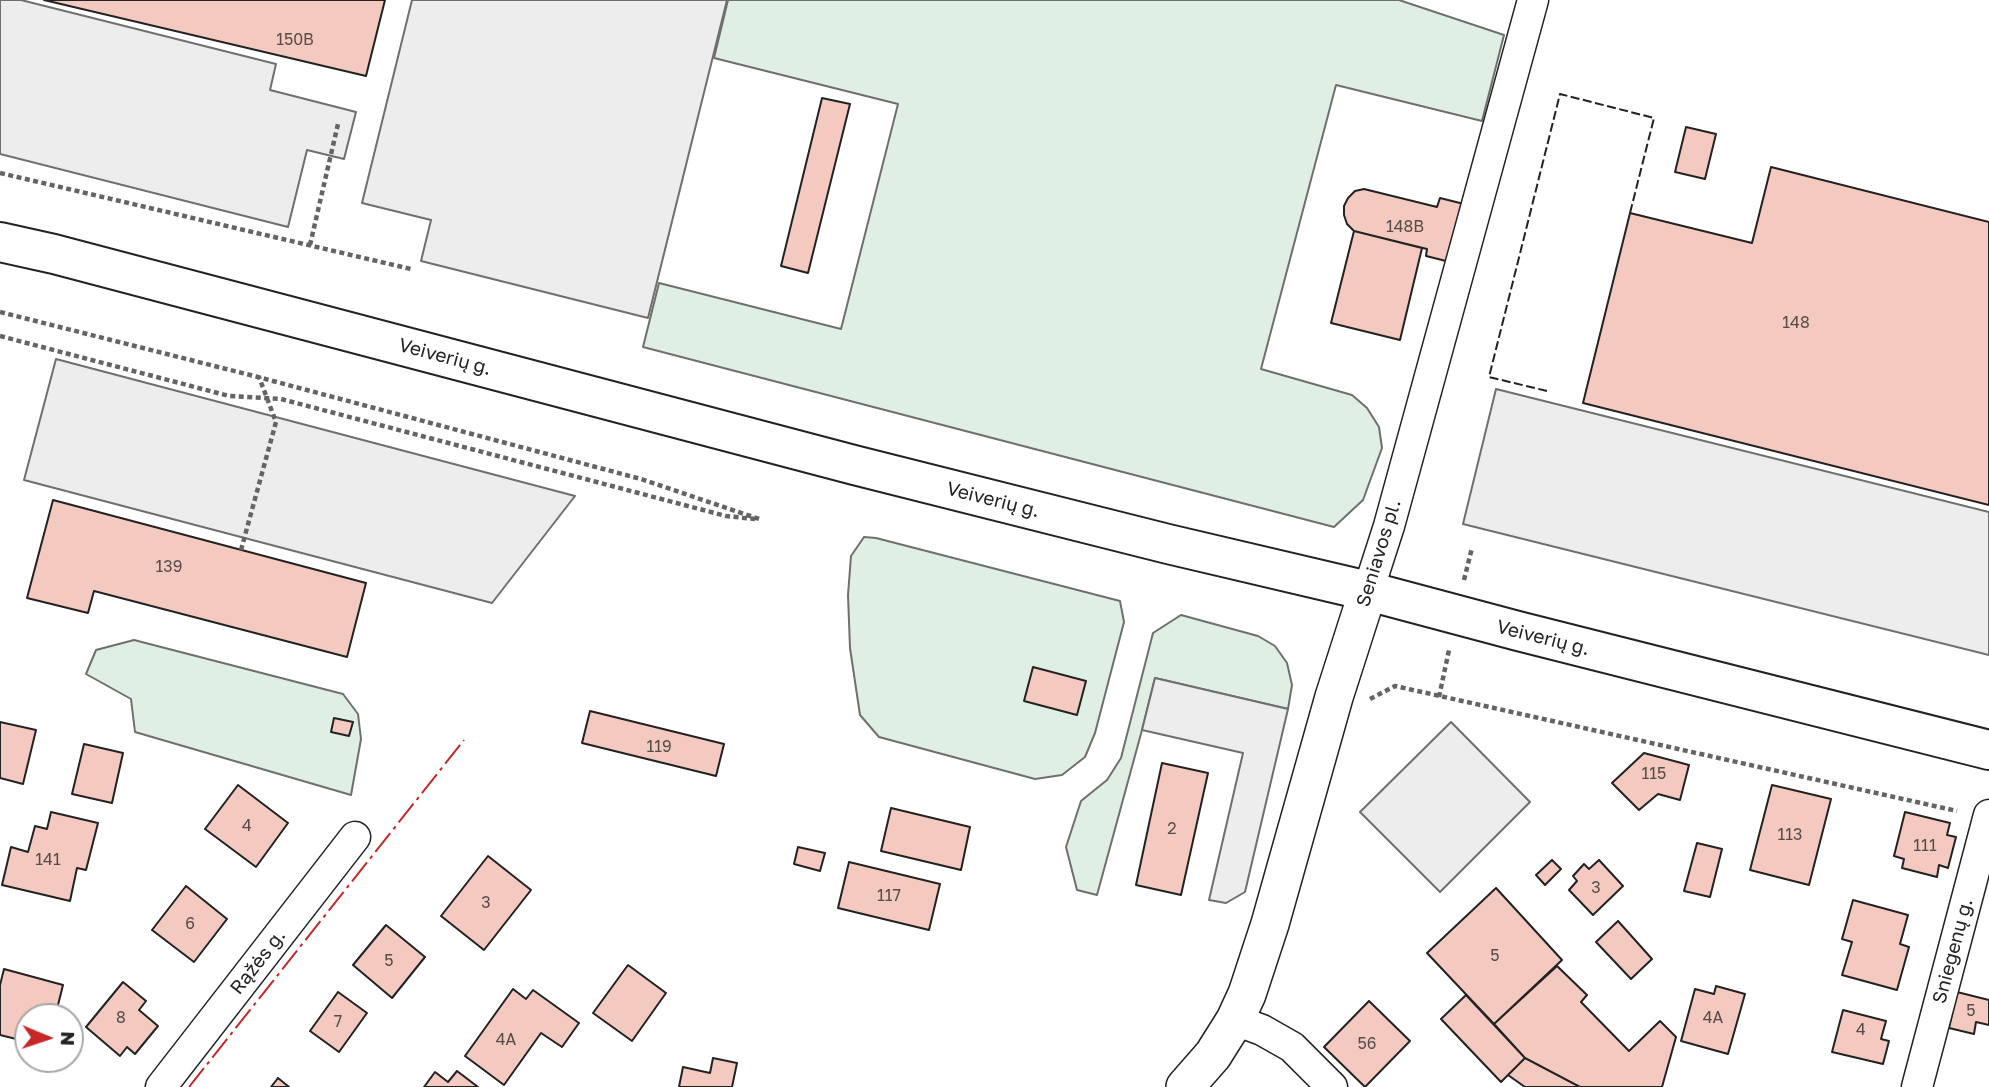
<!DOCTYPE html>
<meta charset="utf-8">
<style>
body{margin:0}
#map{position:relative;width:1989px;height:1087px;overflow:hidden;background:#fff;font-family:"Golos Text",sans-serif}
canvas{display:block}
.north{position:absolute;left:14px;top:1003px;width:70px;height:70px;box-sizing:border-box;background:#fff;border:2px solid #a7a7a7;border-radius:50%;rotate:92deg;font-size:19px;font-weight:700;line-height:28px;text-align:center;color:#222}
.north::after{content:'';display:block;margin:auto;width:24px;height:32px;background:#c62828;clip-path:polygon(50% 0,100% 100%,50% 72%,0 100%)}
</style>
<div id="map">
<canvas width="1989" height="1087"></canvas>
<div class="north">N</div>
</div>
<script>
const ctx = document.querySelector('canvas').getContext('2d');
ctx.lineJoin = 'round';
function fill(path, color) { ctx.fillStyle = color; ctx.fill(path, 'evenodd'); }
const poly = rows => new Path2D(rows.map(r => 'M' + r).join(''));
function strokePath(path, color, width, dash) { ctx.strokeStyle = color; ctx.lineWidth = width; ctx.lineCap = dash ? 'butt' : 'round'; ctx.setLineDash(dash || []); ctx.stroke(path); }
function label(font, color, halo, rows, align = 'center') {
  ctx.font = font + ' "Golos Text",sans-serif'; ctx.lineWidth = 5; ctx.setLineDash([]); ctx.textBaseline = 'middle'; ctx.strokeStyle = halo; ctx.fillStyle = color; for (const [text, x, y, turn = 0] of rows) {
    ctx.save(); ctx.translate(x, y); ctx.rotate((+turn || 0) * Math.PI / 180); ctx.textAlign = isNaN(turn) ? turn : align; if (halo) ctx.strokeText(text, 0, 0); ctx.fillText(text, 0, 0); ctx.restore();
  }
}
const green = poly([
 [728,0,1399,0,1504,35,1482,121,1336,85,1261,369,1352,395,1367,408,1379,427,1382,448,1363,500,1334,527,643,347,659,283,841,329,898,104,714,58,728,0],
 [864,537,876,538,1120,601,1124,622,1095,733,1085,757,1062,775,1035,779,879,737,860,715,850,648,848,595,851,556,864,537],
 [1181,615,1258,636,1275,646,1287,663,1292,685,1288,709,1155,678,1142,730,1097,895,1077,890,1066,847,1081,801,1107,780,1121,758,1153,633,1181,615],
 [134,640,343,694,358,714,361,739,351,795,135,732,131,699,86,674,96,650,134,640]
]);
fill(green, '#e0efe3');
strokePath(green, '#6f6f6f', 2);
const parking = poly([
 [0,0,21,0,276,64,270,90,356,112,344,159,307,150,288,227,0,154,0,0],
 [412,0,727,0,648,318,421,261,431,220,362,203,412,0],
 [56,359,575,496,492,603,24,480,56,359],
 [1496,389,1989,512,1989,655,1463,524,1496,389],
 [1155,678,1288,709,1245,892,1226,903,1209,900,1243,753,1142,730,1155,678],
 [1451,722,1530,802,1440,892,1360,812,1451,722]
]);
fill(parking, '#ededed');
strokePath(parking, '#6f6f6f', 2);
const building = poly([
 [44,0,385,0,366,76,44,0],
 [822,98,850,104,808,273,781,266,822,98],
 [1686,127,1716,134,1705,179,1675,172,1686,127],
 [1771,167,1989,222,1989,505,1583,403,1630,213,1752,243,1771,167],
 [1364,189,1437,207,1440,198,1464,204,1450,262,1426,256,1427,249,1354,231,1347,224,1344,215,1344,206,1348,198,1355,191,1364,189],
 [1354,231,1422,248,1400,340,1331,323,1354,231],
 [53,500,366,583,347,657,94,591,88,613,27,598,53,500],
 [1033,667,1086,681,1077,715,1024,701,1033,667],
 [590,711,724,744,716,776,582,743,590,711],
 [334,718,353,722,349,736,331,732,334,718],
 [0,722,36,730,23,784,0,778,0,722],
 [84,744,123,753,112,803,72,794,84,744],
 [1644,753,1689,765,1680,800,1658,794,1639,810,1612,783,1644,753],
 [1162,763,1208,773,1181,895,1136,885,1162,763],
 [238,785,288,823,256,867,205,829,238,785],
 [1772,785,1831,799,1809,885,1750,870,1772,785],
 [891,808,970,827,961,870,881,851,891,808],
 [51,812,98,823,86,870,77,868,70,901,2,885,11,847,28,852,35,826,47,829,51,812],
 [1905,812,1950,823,1947,835,1956,837,1948,868,1939,865,1937,877,1902,868,1904,859,1894,856,1905,812],
 [1697,843,1722,849,1710,897,1684,891,1697,843],
 [798,847,825,853,820,871,794,864,798,847],
 [488,856,531,890,484,950,441,916,488,856],
 [1552,860,1561,869,1545,885,1536,875,1552,860],
 [1599,860,1623,886,1593,915,1569,890,1577,881,1573,876,1584,864,1589,869,1599,860],
 [849,862,940,884,929,930,838,908,849,862],
 [186,886,227,919,194,962,152,930,186,886],
 [1496,888,1562,960,1494,1024,1427,953,1496,888],
 [1853,900,1908,915,1900,944,1909,947,1897,990,1842,975,1852,942,1842,939,1853,900],
 [1618,921,1652,959,1631,979,1596,942,1618,921],
 [386,925,425,957,392,998,353,965,386,925],
 [628,965,666,993,632,1041,593,1013,628,965],
 [1557,966,1587,995,1581,1002,1629,1051,1660,1021,1676,1037,1662,1087,1580,1087,1525,1058,1494,1024,1557,966],
 [4,969,63,985,55,1017,28,1017,28,1042,0,1035,0,985,4,969],
 [123,982,146,1001,139,1010,158,1026,135,1054,127,1047,120,1056,86,1027,123,982],
 [1716,986,1745,994,1728,1054,1681,1041,1695,989,1714,994,1716,986],
 [513,989,526,999,533,990,579,1023,562,1047,541,1033,504,1085,465,1056,513,989],
 [338,992,367,1013,339,1052,310,1031,338,992],
 [1957,992,1989,1000,1989,1025,1976,1022,1974,1034,1949,1028,1957,992],
 [1466,995,1525,1058,1501,1082,1441,1019,1466,995],
 [1369,1001,1410,1041,1365,1087,1324,1047,1369,1001],
 [1843,1010,1886,1021,1881,1039,1889,1041,1883,1064,1832,1052,1843,1010],
 [713,1058,737,1063,732,1087,679,1087,683,1067,710,1073,713,1058],
 [1525,1058,1580,1087,1525,1087,1508,1075,1525,1058],
 [457,1071,478,1087,424,1087,435,1072,448,1082,457,1071],
 [278,1078,289,1087,271,1087,278,1078]
]);
fill(building, '#f3c9c0');
strokePath(building, '#222', 2);
const minor = poly([
 [1368,591,1389,526,1533,0],
 [1235,1020,1262,1030,1292,1047,1332,1087],
 [161,1087,355,837],
 [1917,1087,1989,815]
]);
const tertiary = poly([
 [1185,1087,1213,1055,1235,1020,1247,994,1270,924,1334,697,1368,591]
]);
const primary = poly([
 [0,242,54,254,854,465,1168,544,1368,591,1518,631,1989,750]
]);
strokePath(minor, '#222', 33);
strokePath(tertiary, '#222', 40);
strokePath(primary, '#222', 42);
strokePath(poly([
 [0,173,411,269],
 [310,245,338,124],
 [0,312,258,377,641,479,762,520],
 [0,336,229,396,281,399,726,516,755,519],
 [241,550,276,422,259,377],
 [1464,580,1472,548],
 [1439,697,1449,650],
 [1370,699,1395,686,1957,811]
]), '#646464', 4.5, [5, 3.5]);
strokePath(minor, '#fff', 30);
strokePath(tertiary, '#fff', 37);
strokePath(primary, '#fff', 38);
strokePath(poly([
 [1547,391,1489,377,1560,94,1654,118,1630,213]
]), '#222', 2, [9, 3.5]);
strokePath(poly([
 [189,1087,464,740]
]), '#c62828', 2, [24, 5, 3.5, 5]);
label('16px', '#564c4a', null, [
 ["150B",295,40],
 ["148B",1405,227],
 ["148",1796,323],
 ["139",169,567],
 ["119",659,747],
 ["115",1654,774],
 ["4",247,826],
 ["2",1172,829],
 ["113",1790,835],
 ["111",1925,846],
 ["141",48,860],
 ["3",1596,888],
 ["117",889,896],
 ["3",486,903],
 ["6",190,924],
 ["5",1495,956],
 ["5",389,961],
 ["5",1971,1011],
 ["8",121,1018],
 ["4A",1713,1018],
 ["7",338,1022],
 ["4",1861,1030],
 ["4A",506,1040],
 ["56",1367,1044]
]);
label('19px', '#222', '#fff', [
 ["Veiverių g.",445,357,15],
 ["Veiverių g.",993,500,14],
 ["Seniavos pl.",1379,553,-73],
 ["Veiverių g.",1543,638,14],
 ["Sniegenų g.",1953,951,-75],
 ["Rąžės g.",258,962,-52]
]);
</script>
